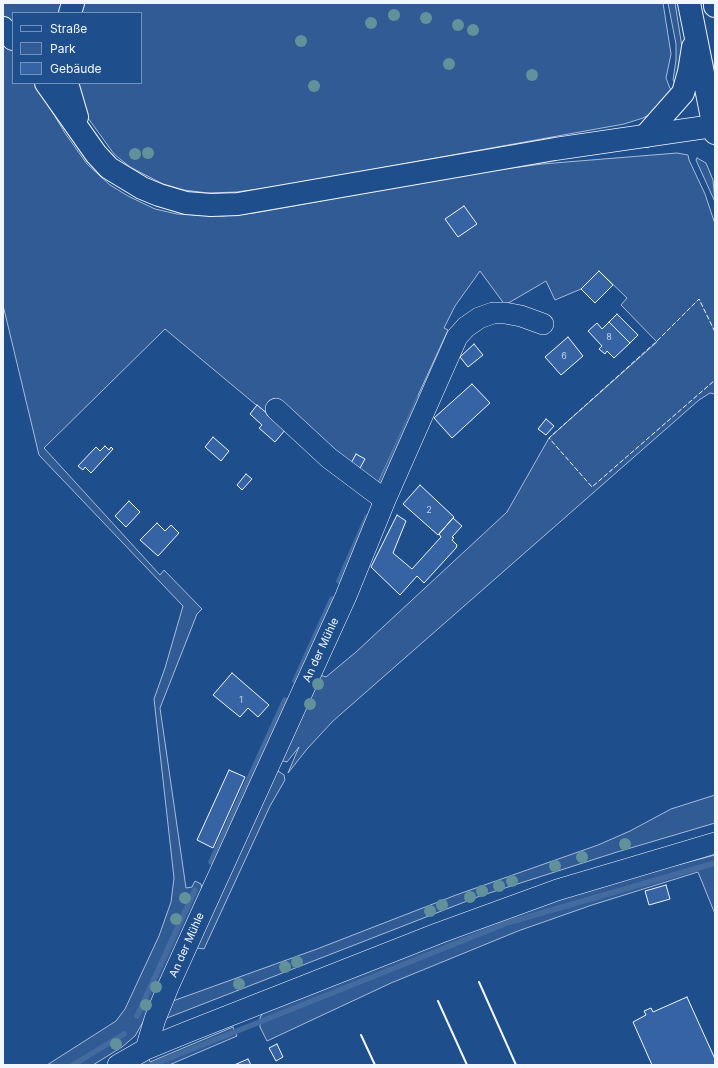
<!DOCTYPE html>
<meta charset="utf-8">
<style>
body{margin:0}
#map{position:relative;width:718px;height:1068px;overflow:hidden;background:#1f4e8c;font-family:Inter,sans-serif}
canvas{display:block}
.frame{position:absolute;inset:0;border:4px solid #f2f6ff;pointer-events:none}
.legend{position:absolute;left:12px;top:12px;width:130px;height:72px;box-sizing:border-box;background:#1f4e8c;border:1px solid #7391ba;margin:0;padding:5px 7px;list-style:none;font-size:12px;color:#f2f6ff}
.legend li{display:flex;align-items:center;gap:8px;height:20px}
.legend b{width:20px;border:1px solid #7391ba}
</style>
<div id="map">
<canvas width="718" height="1068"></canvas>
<div class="frame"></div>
<ul class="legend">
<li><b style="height:5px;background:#1f4e8c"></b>Straße</li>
<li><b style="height:11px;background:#305b95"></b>Park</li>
<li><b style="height:11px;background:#3563a3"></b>Gebäude</li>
</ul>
</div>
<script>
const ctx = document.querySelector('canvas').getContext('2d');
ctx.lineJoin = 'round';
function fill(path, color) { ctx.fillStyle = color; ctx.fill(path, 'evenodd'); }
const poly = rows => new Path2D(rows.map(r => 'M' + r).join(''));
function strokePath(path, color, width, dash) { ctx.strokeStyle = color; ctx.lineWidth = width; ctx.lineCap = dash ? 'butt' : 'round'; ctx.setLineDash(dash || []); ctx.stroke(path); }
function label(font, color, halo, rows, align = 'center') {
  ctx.font = font + ' Inter,sans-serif'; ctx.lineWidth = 3; ctx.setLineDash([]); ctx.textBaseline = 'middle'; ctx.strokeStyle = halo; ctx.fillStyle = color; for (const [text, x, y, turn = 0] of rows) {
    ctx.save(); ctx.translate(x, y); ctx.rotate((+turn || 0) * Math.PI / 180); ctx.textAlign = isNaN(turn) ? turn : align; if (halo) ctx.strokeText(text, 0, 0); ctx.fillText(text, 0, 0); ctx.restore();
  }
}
const green = poly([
 [3,3,62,3,59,13,13,13,13,26,3,16,3,3],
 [82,3,663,3,671,54,666,78,671,91,657,110,643,118,624,124,281,186,236,192,208,193,184,190,163,184,130,167,114,154,88,118,80,100,75,83,141,83,141,13,79,13,82,3],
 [668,3,675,3,682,47,683,63,676,85,673,80,676,60,676,44,668,3],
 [3,40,13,51,13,83,35,83,65,133,87,164,110,185,128,196,155,209,177,214,223,216,254,213,482,172,542,164,677,153,688,155,689,160,705,194,715,224,715,394,710,393,699,400,333,721,307,749,288,773,299,747,287,762,283,761,280,756,320,675,326,677,356,652,507,512,549,438,657,342,621,305,627,298,599,271,581,289,555,300,546,281,505,305,480,271,455,306,444,328,448,330,377,485,320,442,295,415,275,399,269,402,267,414,165,329,44,448,160,575,164,570,202,609,197,614,160,708,186,888,192,887,195,881,201,884,202,889,143,1022,135,1036,122,1047,93,1065,47,1065,116,1021,125,1009,159,936,171,902,174,878,154,699,165,668,183,606,39,455,3,305,3,40],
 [697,158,706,163,713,180,715,202,696,160,697,158],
 [278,771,284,775,285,780,270,806,204,949,197,948,194,946,274,772,278,771],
 [715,795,715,823,617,852,480,896,167,1018,170,1002,317,949,456,895,598,845,630,831,671,809,715,795],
 [715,855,715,914,698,872,592,905,518,931,391,983,267,1041,260,1027,260,1018,262,1014,267,1011,441,943,533,908,624,879,715,855],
 [233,1027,237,1036,169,1065,136,1065,149,1058,150,1062,233,1027]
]);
fill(green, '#305b95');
strokePath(green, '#a8bbd7', 1);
strokePath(poly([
 [381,483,418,399],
 [339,581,367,517],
 [295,681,332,599],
 [211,862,285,700],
 [137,1016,195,890],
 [73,1065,124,1034],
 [152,1065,507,923,715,863]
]), '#446ba0', 5.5);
const building = poly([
 [464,206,477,224,458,237,445,219,464,206],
 [599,271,613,285,595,303,581,289,599,271],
 [617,314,638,335,630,343,609,322,617,314],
 [609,322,630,343,614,358,607,351,605,354,599,349,602,346,588,331,597,323,602,329,609,322],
 [568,337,583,356,561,375,545,357,568,337],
 [474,344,483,355,468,367,460,357,474,344],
 [472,384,490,403,452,438,434,418,472,384],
 [257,405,286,429,275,442,259,428,262,425,250,414,257,405],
 [546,419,554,426,546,435,538,429,546,419],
 [213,437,229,451,221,461,205,447,213,437],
 [105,446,109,450,111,447,113,449,91,473,85,467,83,470,78,466,96,447,100,451,105,446],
 [356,454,365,459,360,468,351,463,356,454],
 [246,474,252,479,242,490,237,485,246,474],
 [420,485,454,517,438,535,403,504,420,485],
 [129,501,140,512,126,527,115,516,129,501],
 [397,515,406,521,393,553,412,569,441,537,439,534,453,518,462,526,452,537,454,538,452,540,457,545,456,548,424,583,417,576,400,595,371,567,397,515],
 [157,523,165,531,171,525,179,533,158,556,140,540,157,523],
 [232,673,269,705,258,717,248,708,240,717,213,695,232,673],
 [229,770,245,777,213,848,197,840,229,770],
 [666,885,670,899,649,905,645,891,666,885],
 [687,997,715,1059,715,1065,652,1065,633,1022,646,1015,644,1011,651,1008,653,1012,687,997],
 [277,1044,283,1057,276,1061,269,1048,277,1044],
 [248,1059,251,1065,234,1065,248,1059]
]);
fill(building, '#3563a3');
strokePath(building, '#f2f6ff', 1);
const minor = poly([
 [276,409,329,458,385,500],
 [146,1049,155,1019,168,987,346,596,385,500,457,337,466,327,479,318,493,313,505,313,521,316,543,324],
 [118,1065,146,1049,190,1031,439,933,557,890,715,843]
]);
const major = poly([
 [689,3,715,133],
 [715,3,715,6],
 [645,136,683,93,689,72,693,47]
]);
const highway = poly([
 [70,13,73,3],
 [3,28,13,39],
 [46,83,96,154,109,168,142,188,159,195,186,203,211,205,238,204,555,149,713,126],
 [67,83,77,117]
]);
strokePath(minor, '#f2f6ff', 22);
strokePath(major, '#f2f6ff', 24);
strokePath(highway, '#f2f6ff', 24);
strokePath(minor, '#1f4e8c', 21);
strokePath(major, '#1f4e8c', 22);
strokePath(highway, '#1f4e8c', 22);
strokePath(poly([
 [715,332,699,299,657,341,549,438,592,487,715,380]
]), '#f2f6ff', 1, [5, 2]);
strokePath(poly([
 [479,982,516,1065],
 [438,1001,467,1065],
 [361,1035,375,1065]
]), '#f2f6ff', 2);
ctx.fillStyle = '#61919a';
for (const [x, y] of [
 [394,15],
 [426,18],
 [371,23],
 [458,25],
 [473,30],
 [301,41],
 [449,64],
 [532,75],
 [314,86],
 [148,153],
 [135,154],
 [318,684],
 [310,704],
 [625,844],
 [582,857],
 [555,866],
 [512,881],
 [499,886],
 [482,891],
 [470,897],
 [185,898],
 [442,905],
 [430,911],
 [176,919],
 [297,962],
 [285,967],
 [239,984],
 [156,987],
 [146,1005],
 [116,1044]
]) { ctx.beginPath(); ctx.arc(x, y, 6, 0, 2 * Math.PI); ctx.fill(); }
label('9px', '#c3d1e8', null, [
 ["8",609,337],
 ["6",564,356],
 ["2",429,510],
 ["1",241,700]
]);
label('11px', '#f2f6ff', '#1f4e8c', [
 ["An der Mühle",321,650,-65],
 ["An der Mühle",187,945,-66]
]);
</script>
